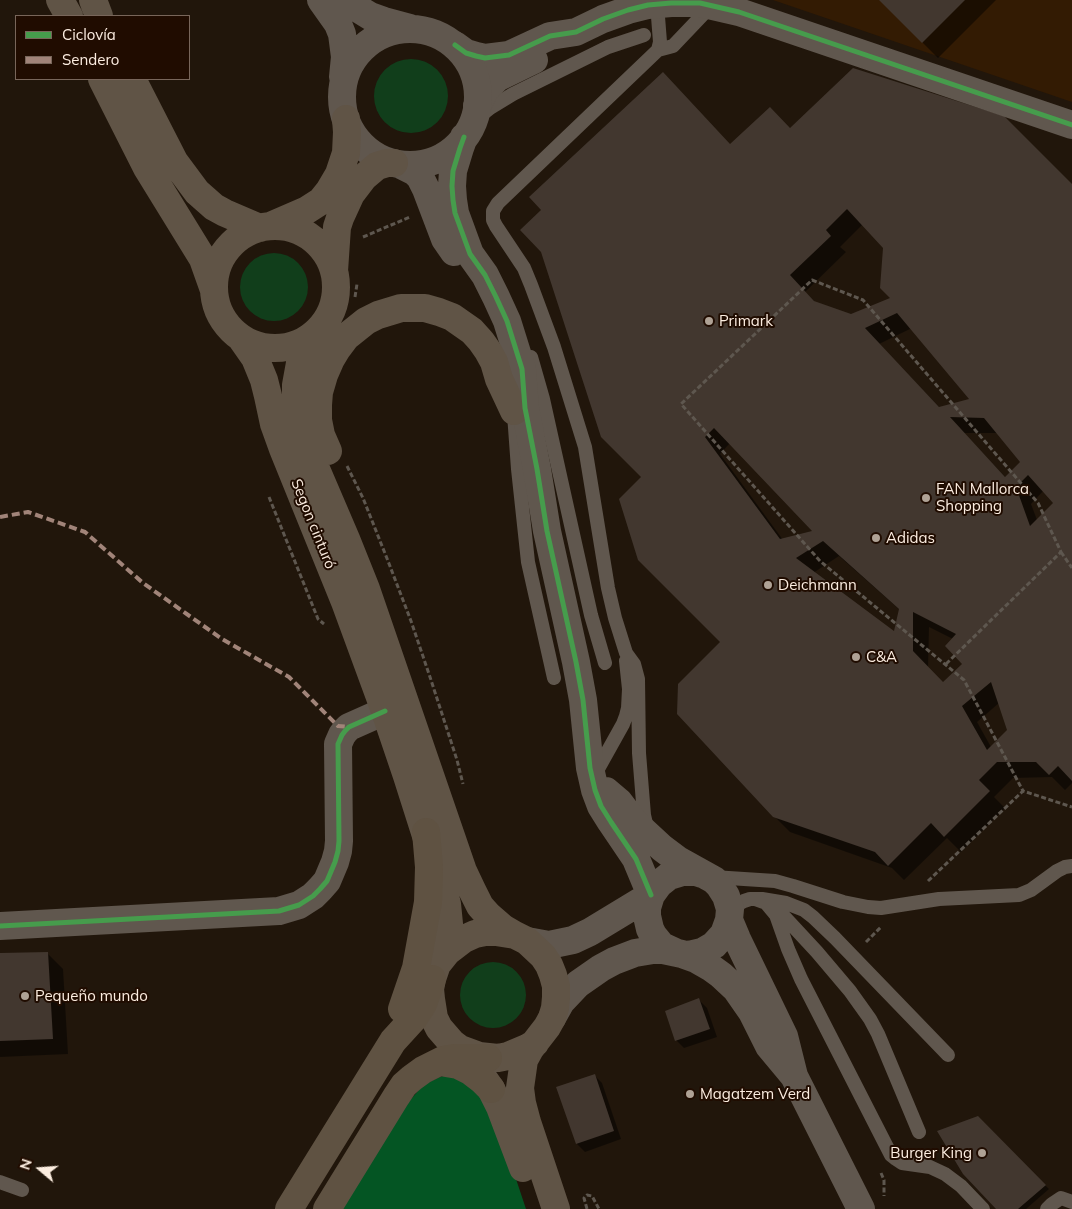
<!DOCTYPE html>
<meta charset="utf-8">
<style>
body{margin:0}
#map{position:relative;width:1072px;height:1209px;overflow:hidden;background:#21160b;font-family:Mulish,sans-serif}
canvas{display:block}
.legend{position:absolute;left:15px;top:15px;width:175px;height:65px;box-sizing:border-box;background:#200c00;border:1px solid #78665a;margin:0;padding:6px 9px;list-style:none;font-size:15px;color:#fcede0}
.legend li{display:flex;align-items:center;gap:10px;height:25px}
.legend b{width:25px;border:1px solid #78665a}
.north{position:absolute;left:15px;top:1144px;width:50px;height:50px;-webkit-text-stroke:4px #200c00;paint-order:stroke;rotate:288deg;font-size:14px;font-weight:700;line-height:20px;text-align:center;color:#fcede0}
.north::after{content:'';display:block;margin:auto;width:18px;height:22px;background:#fcede0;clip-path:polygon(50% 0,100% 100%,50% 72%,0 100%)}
</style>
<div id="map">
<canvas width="1072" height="1209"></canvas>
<ul class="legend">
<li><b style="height:6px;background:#469c4c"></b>Ciclovía</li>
<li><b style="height:6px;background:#a18479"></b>Sendero</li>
</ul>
<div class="north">N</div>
</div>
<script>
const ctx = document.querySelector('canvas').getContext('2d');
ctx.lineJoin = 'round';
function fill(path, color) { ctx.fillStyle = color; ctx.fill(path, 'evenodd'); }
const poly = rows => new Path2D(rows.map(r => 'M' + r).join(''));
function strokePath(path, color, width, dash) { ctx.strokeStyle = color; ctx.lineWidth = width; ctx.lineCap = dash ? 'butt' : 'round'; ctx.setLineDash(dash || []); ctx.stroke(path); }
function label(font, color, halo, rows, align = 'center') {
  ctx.font = font + ' Mulish,sans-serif'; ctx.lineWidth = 4; ctx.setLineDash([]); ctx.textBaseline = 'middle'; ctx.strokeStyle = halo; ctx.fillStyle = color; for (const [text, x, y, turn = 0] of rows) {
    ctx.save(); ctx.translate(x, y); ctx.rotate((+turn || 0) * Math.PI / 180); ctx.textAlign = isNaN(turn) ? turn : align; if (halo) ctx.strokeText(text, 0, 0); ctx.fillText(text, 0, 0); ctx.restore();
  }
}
fill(poly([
 [773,0,1072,0,1072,102]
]), '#331b03');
fill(poly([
 '374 96a37 37 0 1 1 74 0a37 37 0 1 1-74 0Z',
 '240 287a34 34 0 1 1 68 0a34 34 0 1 1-68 0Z',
 '460 995a33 33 0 1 1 66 0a33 33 0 1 1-66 0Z'
]), '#113e1b');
fill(poly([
 [447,1075,465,1080,494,1113,526,1209,342,1209,401,1111,423,1085,440,1077]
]), '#045523');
fill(poly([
 [880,0,996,0,938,58],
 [790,129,1072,186,1072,783,1065,790,1052,777,1013,778,994,797,1005,808,961,852,947,838,904,880,892,868,790,832,774,816,722,642,643,477,731,145],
 [863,224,884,247,892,299,852,315,816,303,805,292,846,252,840,247],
 [912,328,971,399,940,408,879,344],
 [964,433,998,433,1021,462,1006,478],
 [730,443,815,532,783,540,720,454],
 [1044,490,1055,503,1037,520,1031,504],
 [839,556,900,610,895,633,813,573],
 [929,627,953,639,964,664,944,684,928,668],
 [999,703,1008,731,991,747,977,722],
 [47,953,63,969,68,1054,0,1057,0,954],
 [699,1000,707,1008,717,1037,684,1048,676,1040],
 [594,1075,602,1083,621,1139,585,1152,577,1144,558,1088],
 [977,1118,1049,1189,1026,1209,997,1209]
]), '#0007');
fill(poly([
 [879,0,965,0,922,43],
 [853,68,1004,116,1072,184,1072,781,1058,766,1049,775,1036,762,997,762,979,780,990,791,944,837,931,823,888,866,875,852,773,817,677,714,678,684,720,642,638,560,619,499,641,477,601,437,541,252,520,230,541,210,529,197,663,72,730,144,770,107,790,128],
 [847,209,883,248,880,288,890,298,851,314,814,301,790,275,831,236,826,230],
 [897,313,969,399,939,407,865,328],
 [950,417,984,418,1020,462,1005,477],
 [714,428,812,531,780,539,705,437],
 [1028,475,1053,503,1030,526,1016,487],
 [823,541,899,609,894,631,796,558],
 [913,612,956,634,945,646,962,664,943,682,913,651],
 [991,682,1007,730,987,750,962,706],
 [48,952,53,1039,0,1041,0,953],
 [699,998,710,1029,675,1041,665,1011],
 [595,1074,614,1131,576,1144,556,1087],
 [978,1116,1046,1185,1018,1209,996,1209,963,1174,937,1131]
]), '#42372f');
strokePath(poly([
 [363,237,410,217],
 [355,297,357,284],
 [347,466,363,498,388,561,411,621,430,677,457,760,463,784],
 [269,497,318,619,324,624],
 [1061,552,1072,568],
 [946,664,1061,552,1038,503,863,300,812,280,681,404,820,561,964,680,1023,791],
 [928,881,1023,791,1072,807],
 [866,942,881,927],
 [881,1173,884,1180,884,1196],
 [587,1209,584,1198,587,1195,592,1196,599,1209]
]), '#5e574f', 3, [5, 2.5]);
strokePath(poly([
 [657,4,660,42,658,50],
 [470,127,480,116,490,108,513,94,608,47,644,35],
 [531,357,543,399,591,615,605,663],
 [514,414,518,469,528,562,554,678],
 [594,776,623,724,626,716,628,708,629,689,626,661],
 [647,828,644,815,639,753,638,679,634,664,626,653,615,618,608,588,585,447,554,347,531,285,524,268,496,226,493,220,493,211,498,203,658,50,673,46,712,5],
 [713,877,775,881,793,886,843,902,868,907,881,908,939,899,1019,895,1031,890,1057,871,1065,867,1072,866],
 [755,899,766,903,779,911,817,952,850,991,870,1019,878,1034,919,1132],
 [766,903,776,915,788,949,801,979,891,1155,896,1159,902,1163,930,1167,945,1174,961,1186,983,1209],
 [730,909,744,901,750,899,762,899,786,903,804,910,813,917,835,938,948,1055],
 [0,1182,22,1190],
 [1047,1209,1052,1204,1061,1198,1072,1202]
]), '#60574e', 14);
strokePath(poly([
 [455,45,466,53,476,56,485,58,509,55,550,36,576,32,603,19,628,10,648,5,671,3,700,3,739,12,1072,125],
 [477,106,485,90,497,78,534,60],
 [0,926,279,911,299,905,313,896,320,889,327,881,335,862,338,851,339,841,338,744,342,735,345,731,349,727,385,711]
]), '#60574e', 28);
strokePath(poly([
 [321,0,338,24,342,34,345,57,343,77],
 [344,0,370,16,384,21,410,28],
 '342 97a68 68 0 1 1 136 0a68 68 0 1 1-136 0Z',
 [464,137,460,148,453,171,452,186,453,200,455,213,470,254,485,275,496,297,507,321,522,369,525,408,537,469,547,531,576,662,583,700,590,768,595,790,601,806,611,822,636,859,651,895],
 [399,164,415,172,420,177,426,189,445,239,454,252],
 [606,791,619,802,635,823,662,848,678,860,714,880,719,885,726,896,730,909,729,920,724,934,714,945,702,952,689,955,682,954],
 [729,920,737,939,784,1036,794,1076,861,1209],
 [527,941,549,945,573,940,590,932,651,895],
 [675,952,662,946,653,935,650,929,647,916,647,908,651,895,659,884,669,876,682,872,696,872,702,874],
 [552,1018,561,1002,578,984,601,968,614,961,635,953,653,950,663,950,682,954,696,959,710,967,721,975,736,989,752,1012,769,1046,794,1076]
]), '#60574e', 28);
strokePath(poly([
 [60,0,69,16],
 [93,0,99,16],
 [102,79,147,168,203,259,214,290],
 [132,79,174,161,197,192,214,207,225,213,260,228],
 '214 287a61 61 0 1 1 122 0a61 61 0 1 1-122 0Z',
 [270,226,307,210,321,201,329,191,339,174,346,153,347,132,346,119],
 [334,271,337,227,340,218,351,194,364,177,377,166,387,163,394,163],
 [313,335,303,354,300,363,296,385,296,406,303,435,313,462,346,539,366,589,463,871,472,890,480,906,488,915,503,928,515,935],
 [241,338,255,358,264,380,268,396,274,424,283,449,345,602,385,711,407,776,442,886,447,904,449,924,447,935,432,979,430,989,431,999,434,1018,439,1028,452,1043,460,1049,479,1056,498,1058,508,1056,527,1048,535,1043],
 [328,451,321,435,318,420,318,405,319,392,324,375,331,359,337,349,346,337,366,321,378,315,401,308,425,308,439,312,452,317,472,331,481,341,488,351,494,362,499,379,514,411],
 [439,962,447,952,464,939,475,934,485,932,496,932,515,935,527,941,543,956,549,965,553,975,556,986,556,997,555,1008,552,1018,547,1027,530,1049,524,1060,520,1088,522,1103,527,1122,556,1209],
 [477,1069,491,1089,500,1107,523,1168]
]), '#605446', 28);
strokePath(poly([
 [402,1009,416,968,428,902,429,867,426,832],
 [446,1063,458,1065,470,1071,483,1081,491,1089],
 [289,1209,393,1041,414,1018,423,1004,432,979],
 [327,1209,396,1097,404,1085,412,1078,423,1070,443,1060,454,1058,488,1058]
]), '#5f5242', 28);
strokePath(poly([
 [0,517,28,512,85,532,143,583,222,639,289,677,338,726,349,727]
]), '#a18479', 4, [8, 4]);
strokePath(poly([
 [455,45,466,53,476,56,485,58,509,55,550,36,576,32,603,19,628,10,648,5,671,3,700,3,739,12,1072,125],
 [464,137,460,148,453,171,452,186,453,200,455,213,470,254,485,275,496,297,507,321,522,369,525,408,537,469,547,531,576,662,583,700,590,768,595,790,601,806,611,822,636,859,651,895],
 [0,926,279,911,299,905,313,896,320,889,327,881,335,862,338,851,339,841,338,744,342,735,345,731,349,727,385,711]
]), '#469c4c', 5);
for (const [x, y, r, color] of [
 [709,321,5,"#afa295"],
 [926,498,5,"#afa295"],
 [876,538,5,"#afa295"],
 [768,585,5,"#afa295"],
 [856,657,5,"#afa295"],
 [25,996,5,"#afa295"],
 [690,1094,5,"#afa295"],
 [982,1153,5,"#afa295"]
]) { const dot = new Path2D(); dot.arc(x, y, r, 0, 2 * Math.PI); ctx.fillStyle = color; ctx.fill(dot); strokePath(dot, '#200c00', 2); }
label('15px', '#fcede0', '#200c00', [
 ["Primark",719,321],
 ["FAN Mallorca",936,489],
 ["Shopping",936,506],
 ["Adidas",886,538],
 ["Deichmann",778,585],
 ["C&A",866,657],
 ["Pequeño mundo",35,996],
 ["Magatzem Verd",700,1094],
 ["Burger King",972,1153,"right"]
], 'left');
label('15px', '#fcede0', '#200c00', [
 ["Segon cinturó",313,524,68]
]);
</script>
